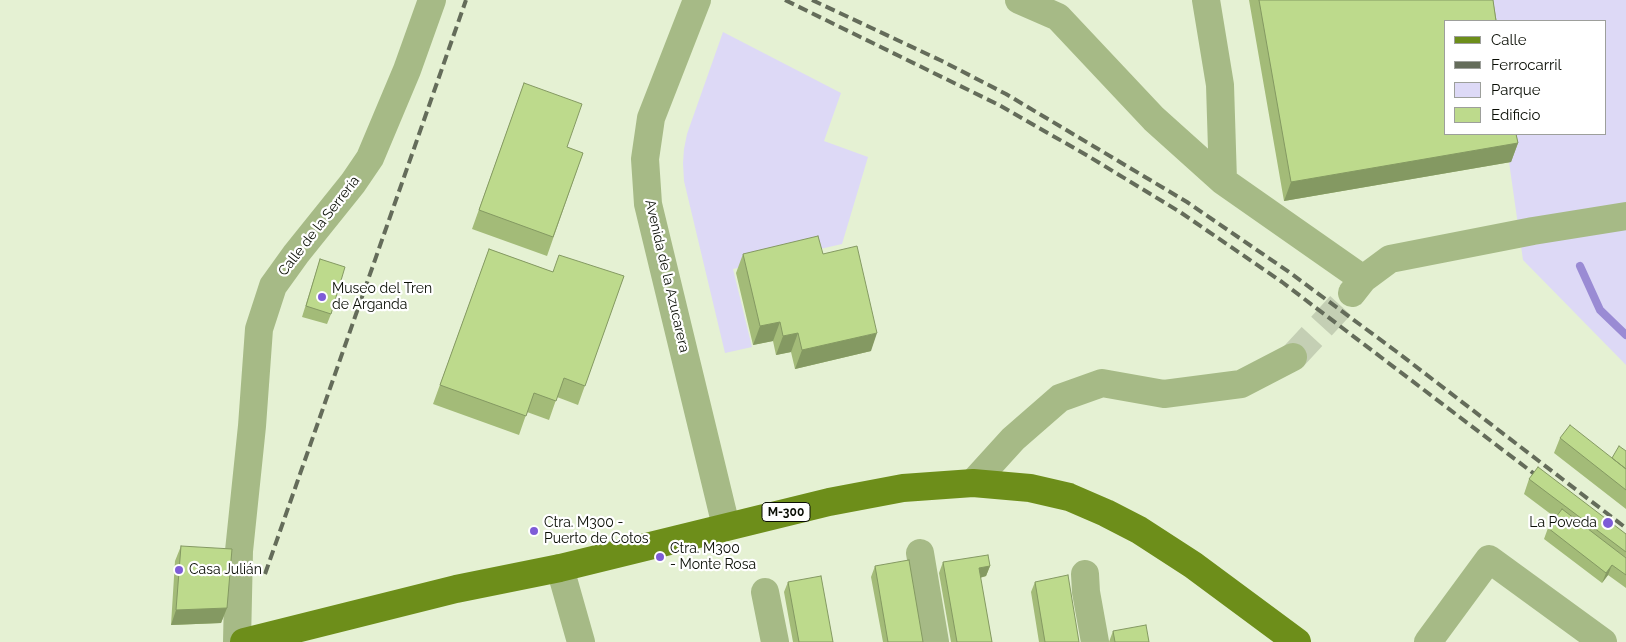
<!DOCTYPE html>
<meta charset="utf-8">
<style>
body{margin:0}
#map{position:relative;width:1626px;height:642px;overflow:hidden;background:#e5f1d3;font-family:Raleway,sans-serif}
canvas{display:block}
.legend{position:absolute;left:1444px;top:20px;width:162px;height:115px;box-sizing:border-box;background:#fff;border:1px solid #9d9f9b;margin:0;padding:6px 9px;list-style:none;font-size:15px;color:#0a0e05}
.legend li{display:flex;align-items:center;gap:10px;height:25px}
.legend b{width:25px;border:1px solid #9d9f9b}
</style>
<div id="map">
<canvas width="1626" height="642"></canvas>
<ul class="legend">
<li><b style="height:6px;background:#6d8e1a"></b>Calle</li>
<li><b style="height:6px;background:#646c5a"></b>Ferrocarril</li>
<li><b style="height:14px;background:#ddd9f6"></b>Parque</li>
<li><b style="height:14px;background:#bdda8c"></b>Edificio</li>
</ul>
</div>
<script>
const ctx = document.querySelector('canvas').getContext('2d');
ctx.lineJoin = 'round';
function fill(path, color) { ctx.fillStyle = color; ctx.fill(path, 'evenodd'); }
const poly = rows => new Path2D(rows.map(r => 'M' + r).join(''));
function strokePath(path, color, width, dash) { ctx.strokeStyle = color; ctx.lineWidth = width; ctx.lineCap = dash ? 'butt' : 'round'; ctx.setLineDash(dash || []); ctx.stroke(path); }
function label(font, color, halo, rows, align = 'center') {
  ctx.font = font + ' Raleway,sans-serif'; ctx.lineWidth = 4.5; ctx.setLineDash([]); ctx.textBaseline = 'middle'; ctx.strokeStyle = halo; ctx.fillStyle = color; for (const [text, x, y, turn = 0] of rows) {
    ctx.save(); ctx.translate(x, y); ctx.rotate((+turn || 0) * Math.PI / 180); ctx.textAlign = isNaN(turn) ? turn : align; if (halo) ctx.strokeText(text, 0, 0); ctx.fillText(text, 0, 0); ctx.restore();
  }
}
fill(poly([
 [1486,0,1626,0,1626,365,1523,260,1505,134,1605,134,1605,21,1489,21],
 [723,32,841,93,824,141,868,157,842,244,733,269,752,347,725,353,684,181,683,163,684,149,687,134]
]), '#ddd9f6');
strokePath(poly([
 [1580,266,1600,310,1626,335]
]), '#9a8bd4', 8);
strokePath(poly([
 [1293,357,1352,293]
]), '#c4cfb4', 28, [28, 14]);
strokePath(poly([
 [697,0,651,118,645,159,648,204,726,526],
 [1019,0,1058,17,1154,119,1223,181,1220,85,1206,0],
 [1223,181,1363,279],
 [1352,293,1363,279,1390,259,1533,231,1626,216],
 [973,483,1013,439,1060,398,1102,383,1164,394,1241,384,1293,357],
 [920,553,935,642],
 [560,568,581,642],
 [1085,574,1086,592,1095,642],
 [765,592,775,642],
 [237,642,239,551,252,426,259,329,273,286,296,254,353,183,370,158,407,70,432,0],
 [1428,642,1489,559,1603,642]
]), '#a6ba86', 28);
strokePath(poly([
 [244,642,456,589,560,568,829,502,903,488,973,483,1030,488,1069,497,1106,513,1139,530,1193,565,1297,642]
]), '#6d8e1a', 28);
strokePath(poly([
 [785,0,999,105,1088,156,1180,212,1282,282,1545,482],
 [812,0,942,61,1006,94,1187,202,1289,272,1397,352,1626,528],
 [265,574,466,0]
]), '#646c5a', 4, [10, 5]);
fill(poly([
 [1249,0,1493,0,1518,143,1511,162,1284,201],
 [524,83,567,147,583,153,547,256,472,229],
 [489,249,553,272,624,276,578,405,557,397,549,420,527,412,519,435,433,404],
 [743,254,823,254,871,351,795,369,791,352,776,355,773,341,753,345,736,273],
 [320,259,331,314,327,324,302,317],
 [1560,438,1612,458,1626,451,1626,509,1554,453],
 [1529,479,1626,534,1626,588,1608,575,1602,583,1544,539,1548,528,1556,518,1524,494],
 [181,546,227,608,221,623,171,625,175,561],
 [943,562,990,566,986,576,980,578,992,642,951,642,939,573],
 [875,566,923,642,883,642,871,577],
 [788,582,833,642,793,642,784,592],
 [1035,582,1079,642,1039,642,1031,592],
 [1113,631,1149,642,1109,642]
]), '#a3bb78');
fill(poly([
 [1518,143,1511,162,1284,201,1291,182],
 [780,322,773,341,753,345,760,326],
 [798,333,791,352,776,355,783,336],
 [877,333,871,351,795,369,802,350],
 [1612,565,1608,575,1602,583,1606,573],
 [990,566,986,576,975,579,979,568],
 [227,608,221,623,171,625,176,610]
]), '#849962');
const building = poly([
 [1259,0,1493,0,1496,21,1445,21,1445,134,1516,134,1518,143,1291,182,1259,0],
 [524,83,582,104,567,147,583,153,553,237,479,210,524,83],
 [818,236,823,254,857,246,877,333,802,350,798,333,783,336,780,322,760,326,743,254,818,236],
 [489,249,553,272,559,255,624,276,585,386,564,378,556,401,534,393,526,416,440,385,489,249],
 [320,259,345,267,331,314,306,306,320,259],
 [1570,425,1626,469,1626,490,1560,438,1570,425],
 [1619,446,1626,451,1626,469,1612,458,1619,446],
 [1538,467,1626,534,1626,552,1529,479,1538,467],
 [1562,509,1626,558,1626,575,1612,565,1606,573,1548,528,1562,509],
 [181,546,232,549,227,608,176,610,181,546],
 [988,555,990,566,979,568,992,642,957,642,943,562,988,555],
 [909,560,923,642,888,642,875,566,909,560],
 [1068,575,1079,642,1045,642,1035,582,1068,575],
 [821,576,833,642,799,642,788,582,821,576],
 [1146,625,1149,642,1115,642,1113,631,1146,625]
]);
fill(building, '#bdda8c');
strokePath(building, '#849962', 1);
for (const [x, y, r, color] of [
 [322,297,5,"#7e5cd7"],
 [1608,523,6,"#7e5cd7"],
 [534,531,5,"#7e5cd7"],
 [660,557,5,"#7e5cd7"],
 [179,570,5,"#7e5cd7"]
]) { const dot = new Path2D(); dot.arc(x, y, r, 0, 2 * Math.PI); ctx.fillStyle = color; ctx.fill(dot); strokePath(dot, '#fff', 2); }
for (const [x, y, w] of [
 [786,512,48]
]) { const box = new Path2D(); box.roundRect(x - w / 2, y - 9.5, w, 19, 4); ctx.fillStyle = '#fff'; ctx.fill(box); strokePath(box, '#0a0e05', 1); }
label('bold 12px', '#0a0e05', null, [
 ["M-300",786,512]
]);
label('14px', '#0a0e05', '#fff', [
 ["Calle de la Serrería",319,226,-52],
 ["Avenida de la Azucarera",667,276,77]
]);
label('14px', '#0a0e05', '#fff', [
 ["Museo del Tren",332,289],
 ["de Arganda",332,305],
 ["Ctra. M300 -",544,523],
 ["Puerto de Cotos",544,539],
 ["La Poveda",1597,523,"right"],
 ["Ctra. M300",670,549],
 ["- Monte Rosa",670,565],
 ["Casa Julián",189,570]
], 'left');
</script>
